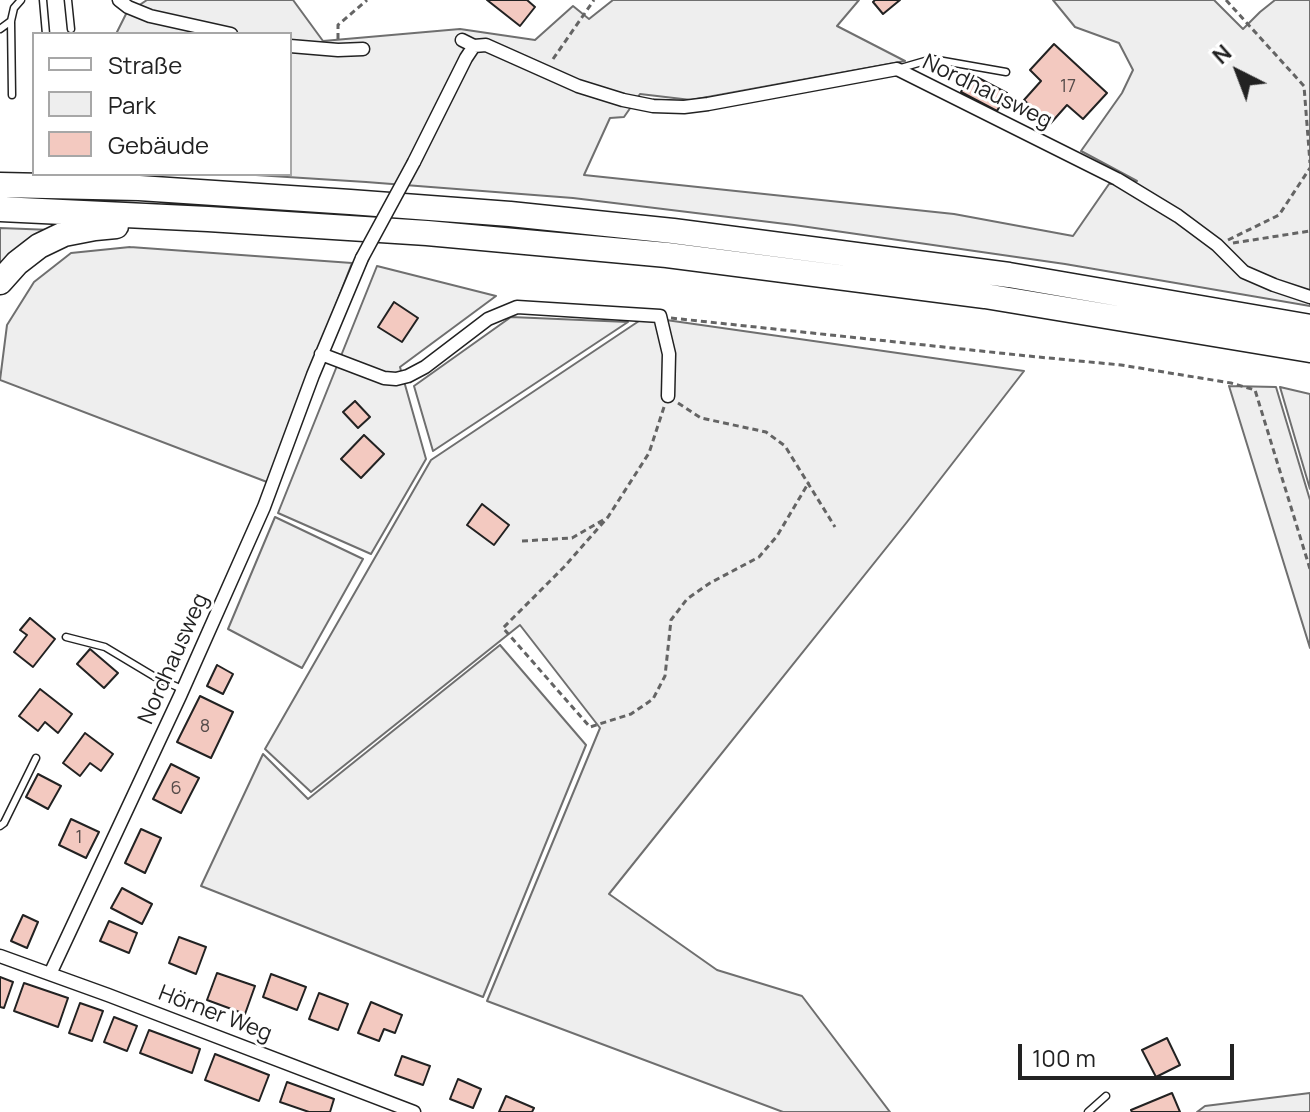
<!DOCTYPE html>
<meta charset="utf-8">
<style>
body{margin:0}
#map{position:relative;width:1310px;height:1112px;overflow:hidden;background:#fff;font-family:Manrope,sans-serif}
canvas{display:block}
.legend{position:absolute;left:32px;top:32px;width:260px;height:144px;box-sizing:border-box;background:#fff;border:2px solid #a7a7a7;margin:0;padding:10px 14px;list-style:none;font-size:24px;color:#222}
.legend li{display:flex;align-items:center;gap:16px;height:40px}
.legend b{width:40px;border:2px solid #a7a7a7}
.north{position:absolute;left:1198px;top:32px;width:80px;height:80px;-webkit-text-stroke:6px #fff;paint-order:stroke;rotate:318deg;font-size:22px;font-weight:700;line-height:32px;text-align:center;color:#222}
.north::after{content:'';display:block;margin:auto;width:28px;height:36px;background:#222;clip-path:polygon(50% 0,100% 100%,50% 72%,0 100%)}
.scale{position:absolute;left:1018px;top:1044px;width:216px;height:36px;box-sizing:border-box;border:4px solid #222;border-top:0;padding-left:10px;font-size:24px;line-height:28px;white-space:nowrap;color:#222;-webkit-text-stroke:6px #fff;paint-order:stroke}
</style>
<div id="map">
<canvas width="1310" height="1112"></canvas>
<ul class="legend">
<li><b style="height:10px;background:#fff"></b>Straße</li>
<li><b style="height:22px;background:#eee"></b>Park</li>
<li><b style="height:22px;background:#f3c9c0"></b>Gebäude</li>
</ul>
<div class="north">N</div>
<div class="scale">100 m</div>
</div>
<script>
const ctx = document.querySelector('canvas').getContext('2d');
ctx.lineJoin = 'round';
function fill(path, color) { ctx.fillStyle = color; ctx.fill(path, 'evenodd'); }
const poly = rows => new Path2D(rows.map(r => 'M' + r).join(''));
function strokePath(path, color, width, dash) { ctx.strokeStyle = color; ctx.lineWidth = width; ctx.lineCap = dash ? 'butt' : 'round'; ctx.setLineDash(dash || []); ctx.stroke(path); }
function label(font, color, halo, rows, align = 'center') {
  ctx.font = font + ' Manrope,sans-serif'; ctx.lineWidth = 6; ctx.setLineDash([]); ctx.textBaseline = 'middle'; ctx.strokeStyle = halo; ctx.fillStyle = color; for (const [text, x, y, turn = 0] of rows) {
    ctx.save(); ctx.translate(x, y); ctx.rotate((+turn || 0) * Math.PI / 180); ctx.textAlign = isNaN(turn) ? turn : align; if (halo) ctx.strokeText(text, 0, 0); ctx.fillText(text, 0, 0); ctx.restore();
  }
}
const green = poly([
 [147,0,293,0,323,41,460,29,535,40,573,6,589,19,613,0,859,0,837,26,905,61,691,100,640,94,624,117,610,118,584,175,954,214,1073,236,1109,184,1137,181,1081,151,1122,93,1133,70,1119,43,1075,27,1053,0,1214,0,1243,29,1260,12,1275,0,1310,0,1310,306,1065,264,794,225,573,198,366,182,240,174,290,174,290,34,116,34,126,14,147,0],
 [0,228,52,230,0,270,0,228],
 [130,247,352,263,267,482,0,380,7,325,34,282,71,253,130,247],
 [377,266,496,296,400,367,426,459,371,554,278,513,377,266],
 [511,317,628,322,433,451,414,386,511,317],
 [645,317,1024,371,907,522,609,894,717,970,802,996,890,1112,783,1112,487,1001,600,728,520,625,311,792,265,749,431,460,645,317],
 [1229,386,1276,387,1310,500,1310,648,1229,386],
 [1280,387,1310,394,1310,489,1280,387],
 [275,517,363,559,302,668,228,629,275,517],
 [500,645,586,745,483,997,201,886,263,754,308,799,500,645],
 [1310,1093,1310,1112,1197,1112,1205,1106,1310,1093]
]);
fill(green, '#eee');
strokePath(green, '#6f6f6f', 2);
const building = poly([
 [487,0,527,0,535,7,520,26,487,0],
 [875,0,900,0,883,14,873,2,875,0],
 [1054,44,1107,93,1083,119,1067,105,1050,124,1024,100,1041,81,1030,70,1054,44],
 [971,74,1007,93,997,111,961,92,971,74],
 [394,302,418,318,402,342,378,327,394,302],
 [355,401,370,417,358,428,343,412,355,401],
 [364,435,384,454,361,478,341,459,364,435],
 [482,504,509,525,494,545,467,525,482,504],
 [30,618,55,639,33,667,14,652,27,635,20,630,30,618],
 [90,649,118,673,104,688,77,664,90,649],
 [217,665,233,674,223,694,207,686,217,665],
 [40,689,72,714,58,733,45,722,38,731,19,716,40,689],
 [200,696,233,712,211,758,177,742,200,696],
 [85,733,113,754,101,771,90,763,80,776,63,763,85,733],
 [171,764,199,778,181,813,153,799,171,764],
 [38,774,61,786,48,809,26,797,38,774],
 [71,819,99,832,86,858,59,845,71,819],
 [141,829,161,838,145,873,125,863,141,829],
 [122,888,152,904,142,924,111,908,122,888],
 [23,915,38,922,27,948,11,941,23,915],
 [109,921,137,933,129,953,100,941,109,921],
 [179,937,206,947,196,974,169,963,179,937],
 [217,973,255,986,245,1014,207,1000,217,973],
 [271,974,306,987,297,1010,263,997,271,974],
 [0,977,13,982,4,1008,0,1007,0,977],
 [24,983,68,998,58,1027,14,1011,24,983],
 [319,993,348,1004,338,1030,309,1019,319,993],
 [371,1002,402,1015,395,1033,384,1029,379,1041,358,1033,371,1002],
 [80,1003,103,1011,92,1041,69,1033,80,1003],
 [114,1017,137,1026,127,1051,104,1042,114,1017],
 [149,1030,200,1049,192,1073,140,1053,149,1030],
 [1167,1038,1180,1065,1156,1077,1142,1050,1167,1038],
 [215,1054,269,1075,259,1101,205,1080,215,1054],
 [402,1056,430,1066,423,1085,395,1075,402,1056],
 [458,1079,481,1089,473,1108,450,1099,458,1079],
 [287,1082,334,1099,330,1112,309,1112,280,1102,287,1082],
 [1172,1093,1180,1112,1132,1112,1131,1110,1172,1093],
 [506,1096,534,1108,532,1112,499,1112,506,1096]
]);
fill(building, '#f3c9c0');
strokePath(building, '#222', 2);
const lane = poly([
 [43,0,46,34],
 [68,0,71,29],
 [0,29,11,21],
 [901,68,932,59,1006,72],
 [12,95,11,21,14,8,21,0],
 [66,637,105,647,155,677,182,689],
 [0,826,4,823,36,758],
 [1088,1112,1106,1096]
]);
const street = poly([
 [119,0,128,7,150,16,231,34],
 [462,40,474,46,486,45,578,86,623,100,653,106,684,107,708,104,897,69,1117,179,1178,216,1217,245,1244,272,1274,285,1310,297],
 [290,46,338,50,363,49],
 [414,162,466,58,474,46],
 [321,354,384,378,396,379,408,376,425,367,488,319,517,307,660,316,669,354,668,396],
 [0,956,108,995,414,1112],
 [50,974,180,696,264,507,313,375,362,258]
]);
const highway = poly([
 [0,185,139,188,350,202,510,214,673,231,1009,275,1310,327],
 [0,209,208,219,427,233,667,255,985,296,1310,350],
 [0,282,17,263,39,246,64,234,95,228,116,226]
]);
strokePath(lane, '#222', 9);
strokePath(street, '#222', 15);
strokePath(highway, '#222', 27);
strokePath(poly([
 [1226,0,1304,86,1310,163],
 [338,39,338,25,367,0],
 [553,59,594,0],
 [1228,240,1279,215,1310,168],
 [1233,243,1310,231],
 [671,318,1028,356,1121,365,1231,383,1255,390,1310,569],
 [678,403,701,418,766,432,785,446,835,527],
 [664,407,649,453,608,517,564,567,503,628,590,727,631,714,653,699,665,676,671,620,687,599,710,583,759,557,777,536,809,482],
 [522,541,572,538,605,519]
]), '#646464', 3, [6, 4]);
strokePath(lane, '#fff', 6);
strokePath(street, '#fff', 12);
strokePath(highway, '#fff', 24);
const streetBridge = poly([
 [362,258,414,162]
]);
strokePath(streetBridge, '#222', 15, []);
strokePath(streetBridge, '#fff', 12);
label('18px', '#564c4a', null, [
 ["17",1068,87],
 ["8",205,727],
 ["6",176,789],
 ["1",79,838]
]);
label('22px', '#222', '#fff', [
 ["Nordhausweg",987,92,26],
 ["Nordhausweg",174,659,-66],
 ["Hörner Weg",215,1014,21]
]);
</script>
